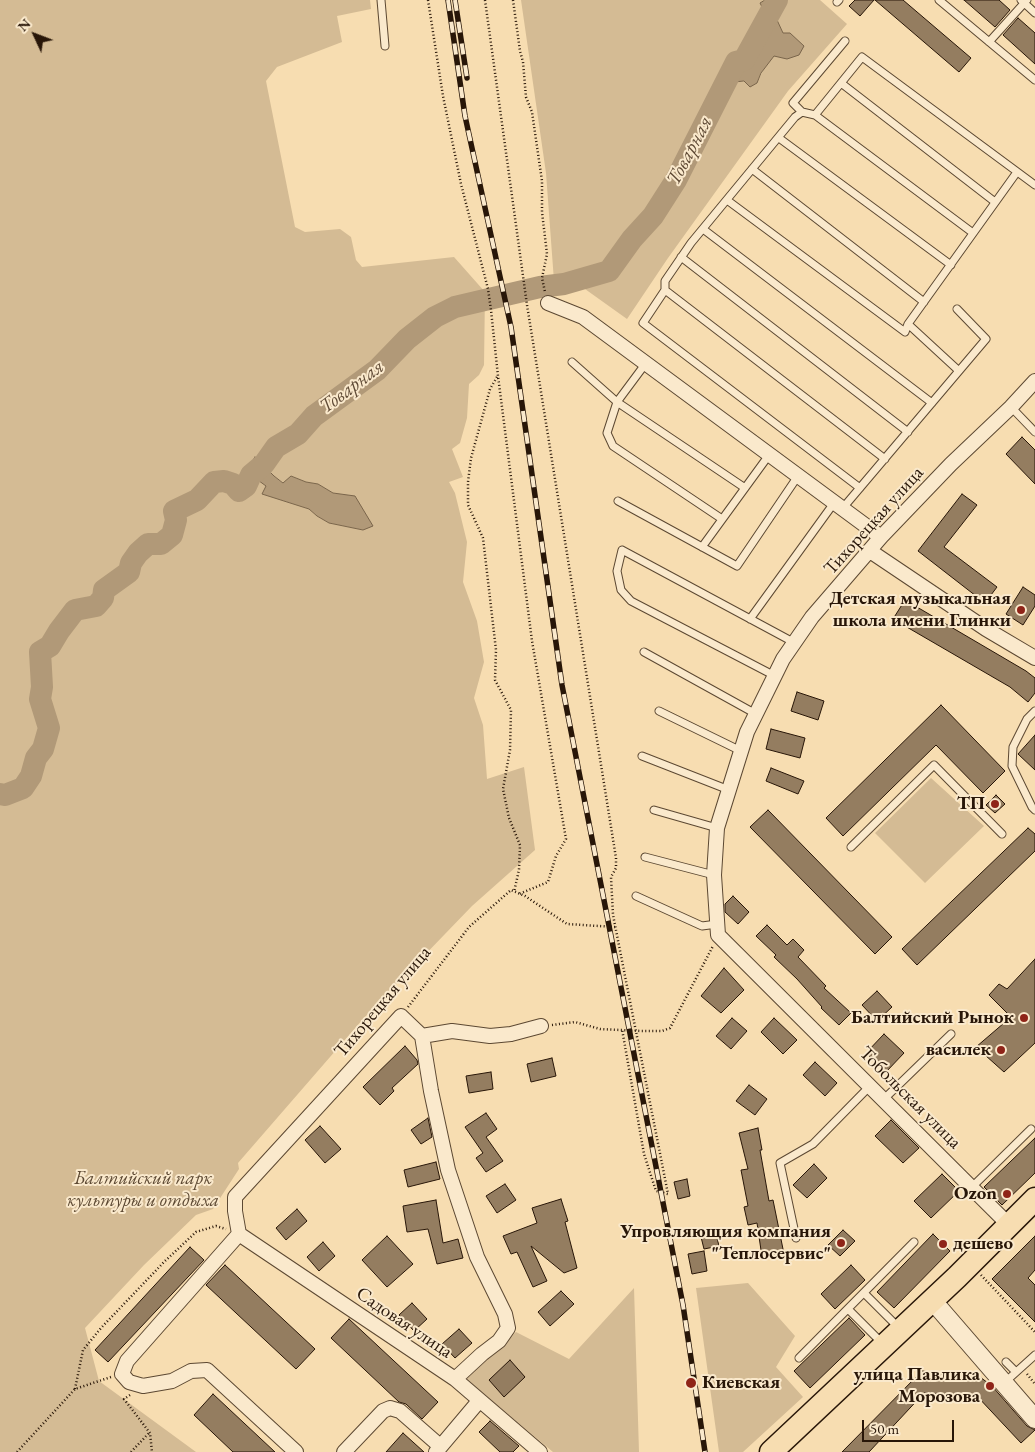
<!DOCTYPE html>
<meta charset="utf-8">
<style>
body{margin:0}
#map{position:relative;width:1035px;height:1452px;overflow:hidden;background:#f7ddb1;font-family:"EB Garamond",serif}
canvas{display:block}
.north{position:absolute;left:10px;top:10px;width:50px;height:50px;-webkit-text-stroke:4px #fae9cc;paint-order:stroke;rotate:313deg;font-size:14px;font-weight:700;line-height:20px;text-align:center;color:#281608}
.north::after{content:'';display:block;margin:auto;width:18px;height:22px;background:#281608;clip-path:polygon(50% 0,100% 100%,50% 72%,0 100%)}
.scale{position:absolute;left:862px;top:1420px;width:92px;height:22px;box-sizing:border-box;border:2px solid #281608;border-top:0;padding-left:6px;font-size:15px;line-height:18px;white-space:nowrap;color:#281608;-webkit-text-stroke:4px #fae9cc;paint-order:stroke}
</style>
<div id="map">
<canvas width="1035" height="1452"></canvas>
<div class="north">N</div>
<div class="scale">50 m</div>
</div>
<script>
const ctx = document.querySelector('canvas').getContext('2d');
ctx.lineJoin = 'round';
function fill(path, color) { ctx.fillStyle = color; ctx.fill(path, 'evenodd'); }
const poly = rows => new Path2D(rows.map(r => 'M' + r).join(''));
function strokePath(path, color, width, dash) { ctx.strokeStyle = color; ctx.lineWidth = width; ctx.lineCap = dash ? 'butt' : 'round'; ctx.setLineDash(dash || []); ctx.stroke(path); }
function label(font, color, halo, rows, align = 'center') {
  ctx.font = font + ' "EB Garamond",serif'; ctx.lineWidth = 4; ctx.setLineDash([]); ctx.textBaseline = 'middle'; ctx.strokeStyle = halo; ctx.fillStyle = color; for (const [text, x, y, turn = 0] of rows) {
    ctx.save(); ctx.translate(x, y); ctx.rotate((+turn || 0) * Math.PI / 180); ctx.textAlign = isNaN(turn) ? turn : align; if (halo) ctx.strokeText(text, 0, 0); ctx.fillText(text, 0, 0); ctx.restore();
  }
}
fill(poly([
 [0,0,370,0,371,9,337,16,342,42,277,67,266,81,295,227,305,232,340,229,351,237,356,260,362,267,454,257,485,292,484,365,479,375,469,384,467,418,460,443,452,449,463,477,449,482,455,493,467,542,463,582,477,621,484,662,474,698,483,725,487,779,524,767,535,850,472,906,363,1019,238,1163,239,1169,213,1209,196,1215,144,1265,85,1328,99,1381,196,1452,0,1452],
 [264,464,274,476,284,483,291,476,306,482,318,484,333,493,355,497,363,530,329,523,317,516,309,509,263,494,266,486,258,479],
 [521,0,765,0,760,3,765,13,757,32,748,41,744,54,736,62,734,81,757,83,765,66,790,33,783,34,777,20,777,7,783,0,820,0,847,24,788,91,668,258,627,319,585,289,554,281,546,173],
 [931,778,984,826,925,883,875,833],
 [748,1283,795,1336,776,1367,803,1397,743,1452,719,1452,696,1288],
 [634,1288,639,1452,553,1452,466,1379,516,1332,569,1359]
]), '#d4bb94');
const water = poly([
 [765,0,783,0,777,7,777,20,783,33,790,33,804,46,799,55,787,59,774,56,761,73,757,83,750,87,744,81,734,82,736,62,744,54,748,41,758,32,765,13,760,3,765,0],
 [255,457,274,476,283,483,291,476,306,482,318,484,333,493,355,496,373,526,363,530,329,523,317,516,309,509,262,494,266,486,251,475,249,467,255,457]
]);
fill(water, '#b19978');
strokePath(water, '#7a654b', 1);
strokePath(poly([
 [0,794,5,795,23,788,31,776,36,758,43,749,49,728,40,699,42,687,40,652,50,646,59,631,75,610,96,606,103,598,104,590,129,572,131,563,138,553,148,544,161,544,172,535,176,520,174,511,197,500,214,482,224,481,233,484,239,491,246,486,251,475,264,464,276,447,298,434,314,416,377,370,407,339,435,317,455,307,540,287,564,284,609,271,632,239,653,216,676,180,736,62,744,60,777,0]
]), '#b19978', 22);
const building = poly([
 [855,0,874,0,860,16,849,6,855,0],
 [875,0,903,0,971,58,959,72,875,0],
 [964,0,999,0,1010,10,995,27,964,0],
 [1018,18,1035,33,1035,64,1003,35,1018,18],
 [1022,437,1035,450,1035,484,1006,454,1022,437],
 [962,494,977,505,944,547,997,587,985,603,918,551,962,494],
 [1023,587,1035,595,1035,606,1023,625,1006,614,1023,587],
 [905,600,1026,671,1035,678,1035,693,1028,702,1010,687,893,619,905,600],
 [797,692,824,701,818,720,791,711,797,692],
 [941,705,1005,771,983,793,936,745,843,836,826,818,941,705],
 [771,729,805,738,800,758,766,749,771,729],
 [1035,735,1035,770,1018,754,1035,735],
 [771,768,804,781,798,794,766,781,771,768],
 [996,795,1005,804,995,813,986,805,996,795],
 [768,810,892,937,875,954,750,827,768,810],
 [1028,828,1035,834,1035,851,917,965,902,949,1028,828],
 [733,896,749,912,738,924,725,912,725,904,733,896],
 [767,925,787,945,793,939,804,950,798,957,826,986,824,988,851,1013,839,1025,821,1008,822,1007,797,979,774,957,776,955,756,936,767,925],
 [1035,959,1035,1043,1004,1072,976,1047,1011,1017,989,995,999,984,1007,989,1035,959],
 [724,968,744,990,721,1013,701,996,724,968],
 [877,991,892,1007,877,1021,862,1005,877,991],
 [732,1018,747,1031,731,1049,716,1036,732,1018],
 [774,1018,797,1040,783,1054,761,1032,774,1018],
 [884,1034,904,1053,886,1072,866,1053,884,1034],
 [405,1046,417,1060,418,1064,392,1088,394,1091,380,1105,363,1087,405,1046],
 [552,1058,556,1076,531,1082,527,1064,552,1058],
 [815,1062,837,1083,825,1096,803,1075,815,1062],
 [491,1072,493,1089,469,1093,466,1076,491,1072],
 [749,1085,767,1099,755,1115,736,1101,749,1085],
 [486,1113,497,1129,486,1137,503,1161,486,1172,476,1158,483,1153,465,1127,486,1113],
 [428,1118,432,1137,421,1144,411,1130,428,1118],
 [891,1120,919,1148,903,1163,875,1136,891,1120],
 [320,1126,341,1149,325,1163,305,1140,320,1126],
 [758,1128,762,1150,760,1150,769,1201,773,1200,784,1254,762,1257,757,1223,748,1225,744,1207,748,1206,741,1170,748,1169,739,1133,758,1128],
 [1035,1138,1035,1173,1002,1205,984,1187,1035,1138],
 [436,1162,440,1179,408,1187,404,1170,436,1162],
 [814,1164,827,1178,807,1198,793,1185,814,1164],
 [942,1174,959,1191,931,1218,914,1201,942,1174],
 [687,1179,690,1196,678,1199,674,1182,687,1179],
 [505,1184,516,1200,497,1213,486,1196,505,1184],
 [561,1199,568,1221,565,1222,577,1268,564,1273,531,1246,547,1281,533,1287,517,1252,511,1254,503,1236,537,1223,532,1208,561,1199],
 [436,1200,443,1243,458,1239,463,1258,437,1264,428,1229,407,1232,403,1206,436,1200],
 [297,1209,307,1221,286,1240,276,1228,297,1209],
 [843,1230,855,1241,840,1256,828,1245,843,1230],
 [716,1234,719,1246,704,1249,701,1237,716,1234],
 [933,1234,950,1251,894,1308,877,1292,933,1234],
 [387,1236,413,1264,387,1287,362,1260,387,1236],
 [1035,1236,1035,1270,1028,1278,1035,1285,1035,1322,992,1279,1035,1236],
 [323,1242,335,1256,319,1271,307,1257,323,1242],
 [190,1247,204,1260,108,1362,95,1350,190,1247],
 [704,1251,707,1271,692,1274,688,1254,704,1251],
 [225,1265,315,1349,296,1369,206,1285,225,1265],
 [851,1265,865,1280,835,1309,821,1294,851,1265],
 [561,1291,574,1304,550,1326,538,1312,561,1291],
 [412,1303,427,1319,414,1331,399,1315,412,1303],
 [849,1318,865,1335,810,1388,794,1371,849,1318],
 [349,1319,438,1402,422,1419,406,1404,399,1402,331,1338,349,1319],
 [459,1329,472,1343,455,1358,442,1344,459,1329],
 [510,1360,525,1377,504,1397,489,1380,510,1360],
 [922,1371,980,1377,992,1386,1027,1426,1035,1430,1021,1443,976,1395,924,1393,869,1452,842,1452,922,1371],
 [213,1394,260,1438,275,1452,233,1452,194,1415,213,1394],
 [490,1421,519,1446,513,1452,500,1452,479,1432,490,1421],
 [403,1433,424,1452,386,1452,403,1433]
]);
fill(building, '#947d60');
strokePath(building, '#281608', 1);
const service = poly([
 [381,0,385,46],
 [939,0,1035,80],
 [1021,0,1035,13],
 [837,2,839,0],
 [845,41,793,103,802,112,795,117,691,243,665,281,665,290,643,323,860,488],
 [989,42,1027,0],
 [841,83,995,202],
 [802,112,815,115,862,57,1035,185],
 [815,115,973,233],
 [779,138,951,265],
 [752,169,924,302],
 [727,200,905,332,908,324],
 [703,229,932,403],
 [681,257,908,432],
 [665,290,885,459],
 [572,362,617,402,607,433,613,446,722,519],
 [646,363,617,402,745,488],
 [959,371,908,324,1017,172],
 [1011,407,1035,432],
 [618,501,737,566,798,476],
 [842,509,986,339,957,309],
 [702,547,769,455],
 [750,619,834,503],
 [644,652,756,714],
 [775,676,631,601,621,590,617,571,622,550,795,643],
 [659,711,741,751],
 [1035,711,1027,719,1013,747,1012,766,1032,807,1035,810],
 [642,756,729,790],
 [654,810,717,828],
 [851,847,934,765,1002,834],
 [645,857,714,875],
 [636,896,702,926,717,924],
 [884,1099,951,1034],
 [972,1187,1031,1129],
 [796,1238,780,1163,813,1144,871,1085],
 [864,1293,899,1328],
 [848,1309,883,1344],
 [799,1358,914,1242],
 [1006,1362,1016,1372],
 [1004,1383,1035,1355]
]);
const minor = poly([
 [548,303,583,317,881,537],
 [870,551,986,629,1035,658],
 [422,1036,452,1031,490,1036,511,1034,541,1026],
 [1009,1225,718,935,714,875,717,828,747,732,783,659,812,617,881,537,951,464,1011,407,1035,381],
 [239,1234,235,1211,235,1197,401,1016,422,1036,431,1091,448,1170,477,1257,505,1314,508,1328,499,1341,482,1354,455,1379],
 [239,1234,127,1361,122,1374,129,1382,143,1386,172,1381,191,1371,207,1370,296,1452],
 [239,1234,455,1379,540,1452],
 [344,1452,383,1411,390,1408,400,1411,440,1446],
 [436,1452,479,1401]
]);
const tertiary = poly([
 [932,1300,1035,1419]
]);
const primary = poly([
 [771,1452,957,1277,1035,1199]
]);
strokePath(service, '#5c4832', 9);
strokePath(minor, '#5c4832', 16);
strokePath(tertiary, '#5c4832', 20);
strokePath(primary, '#281608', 25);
strokePath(poly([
 [428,0,443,96,461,184,488,289,491,310,498,376,532,641,566,839,556,856,548,882,519,894],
 [485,0,527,305,616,858,616,868,611,877,613,915,668,1194,656,1191,644,1154,622,1029],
 [513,0,520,51,523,62,526,97,532,112,542,181,542,212,547,254,542,278,545,292],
 [497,377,490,389,471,458,468,482,468,505,483,538,496,650,495,680,511,710,510,750,503,789,509,818,520,845,519,870,514,892],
 [408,1007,469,927,511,890,525,896,567,924,615,927],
 [552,1025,575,1022,600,1029,641,1031,662,1031,670,1028,713,946],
 [981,1275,1035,1332],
 [1027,1374,1035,1384],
 [75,1389,83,1350,101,1328,164,1262,196,1232,216,1226,226,1229],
 [130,1395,124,1399,150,1433,152,1452],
 [17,1452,75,1389,111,1377],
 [131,1452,149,1433]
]), '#281608', 2.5, [1, 2.5]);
strokePath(service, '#fae9cc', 7);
strokePath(minor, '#fae9cc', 14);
strokePath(tertiary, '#fae9cc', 18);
strokePath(primary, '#f7ddb1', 22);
const rail = poly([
 [448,0,465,116,511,327,562,685,683,1305,705,1452],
 [455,0,467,78]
]);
strokePath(rail, '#281608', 5.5);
strokePath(rail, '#fae9cc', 4, [11]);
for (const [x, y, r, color] of [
 [1021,610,5,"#8f2418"],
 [995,804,5,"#8f2418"],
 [1024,1018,5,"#8f2418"],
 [1001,1050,5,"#8f2418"],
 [1007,1194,5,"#8f2418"],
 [841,1243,5,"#8f2418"],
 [943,1244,5,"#8f2418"],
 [691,1383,6,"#8f2418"],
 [990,1386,5,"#8f2418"]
]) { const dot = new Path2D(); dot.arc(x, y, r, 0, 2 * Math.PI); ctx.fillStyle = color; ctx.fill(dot); strokePath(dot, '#fae9cc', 2); }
label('19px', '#281608', '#fae9cc', [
 ["Тихорецкая улица",874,521,-48],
 ["Тихорецкая улица",383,1002,-50],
 ["Тобольская улица",910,1098,45],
 ["Садовая улица",404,1323,34]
]);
label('bold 19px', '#281608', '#fae9cc', [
 ["Детская музыкальная",1011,599],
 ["школа имени Глинки",1011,621],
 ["ТП",985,804],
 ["Балтийский Рынок",1014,1018],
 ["василек",991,1050],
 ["Ozon",997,1194],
 ["Упровляющия компания",831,1232],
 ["\"Теплосервис\"",831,1254],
 ["дешево",953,1244,"left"],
 ["улица Павлика",980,1375],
 ["Морозова",980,1397],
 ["Киевская",702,1383,"left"]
], 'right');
label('italic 19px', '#5c4832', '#fae9cc', [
 ["Балтийский парк",143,1179],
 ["культуры и отдыха",143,1201]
]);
label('italic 20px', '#5f4a35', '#fae9cc', [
 ["Товарная",690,151,-62],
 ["Товарная",352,387,-37]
]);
</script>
